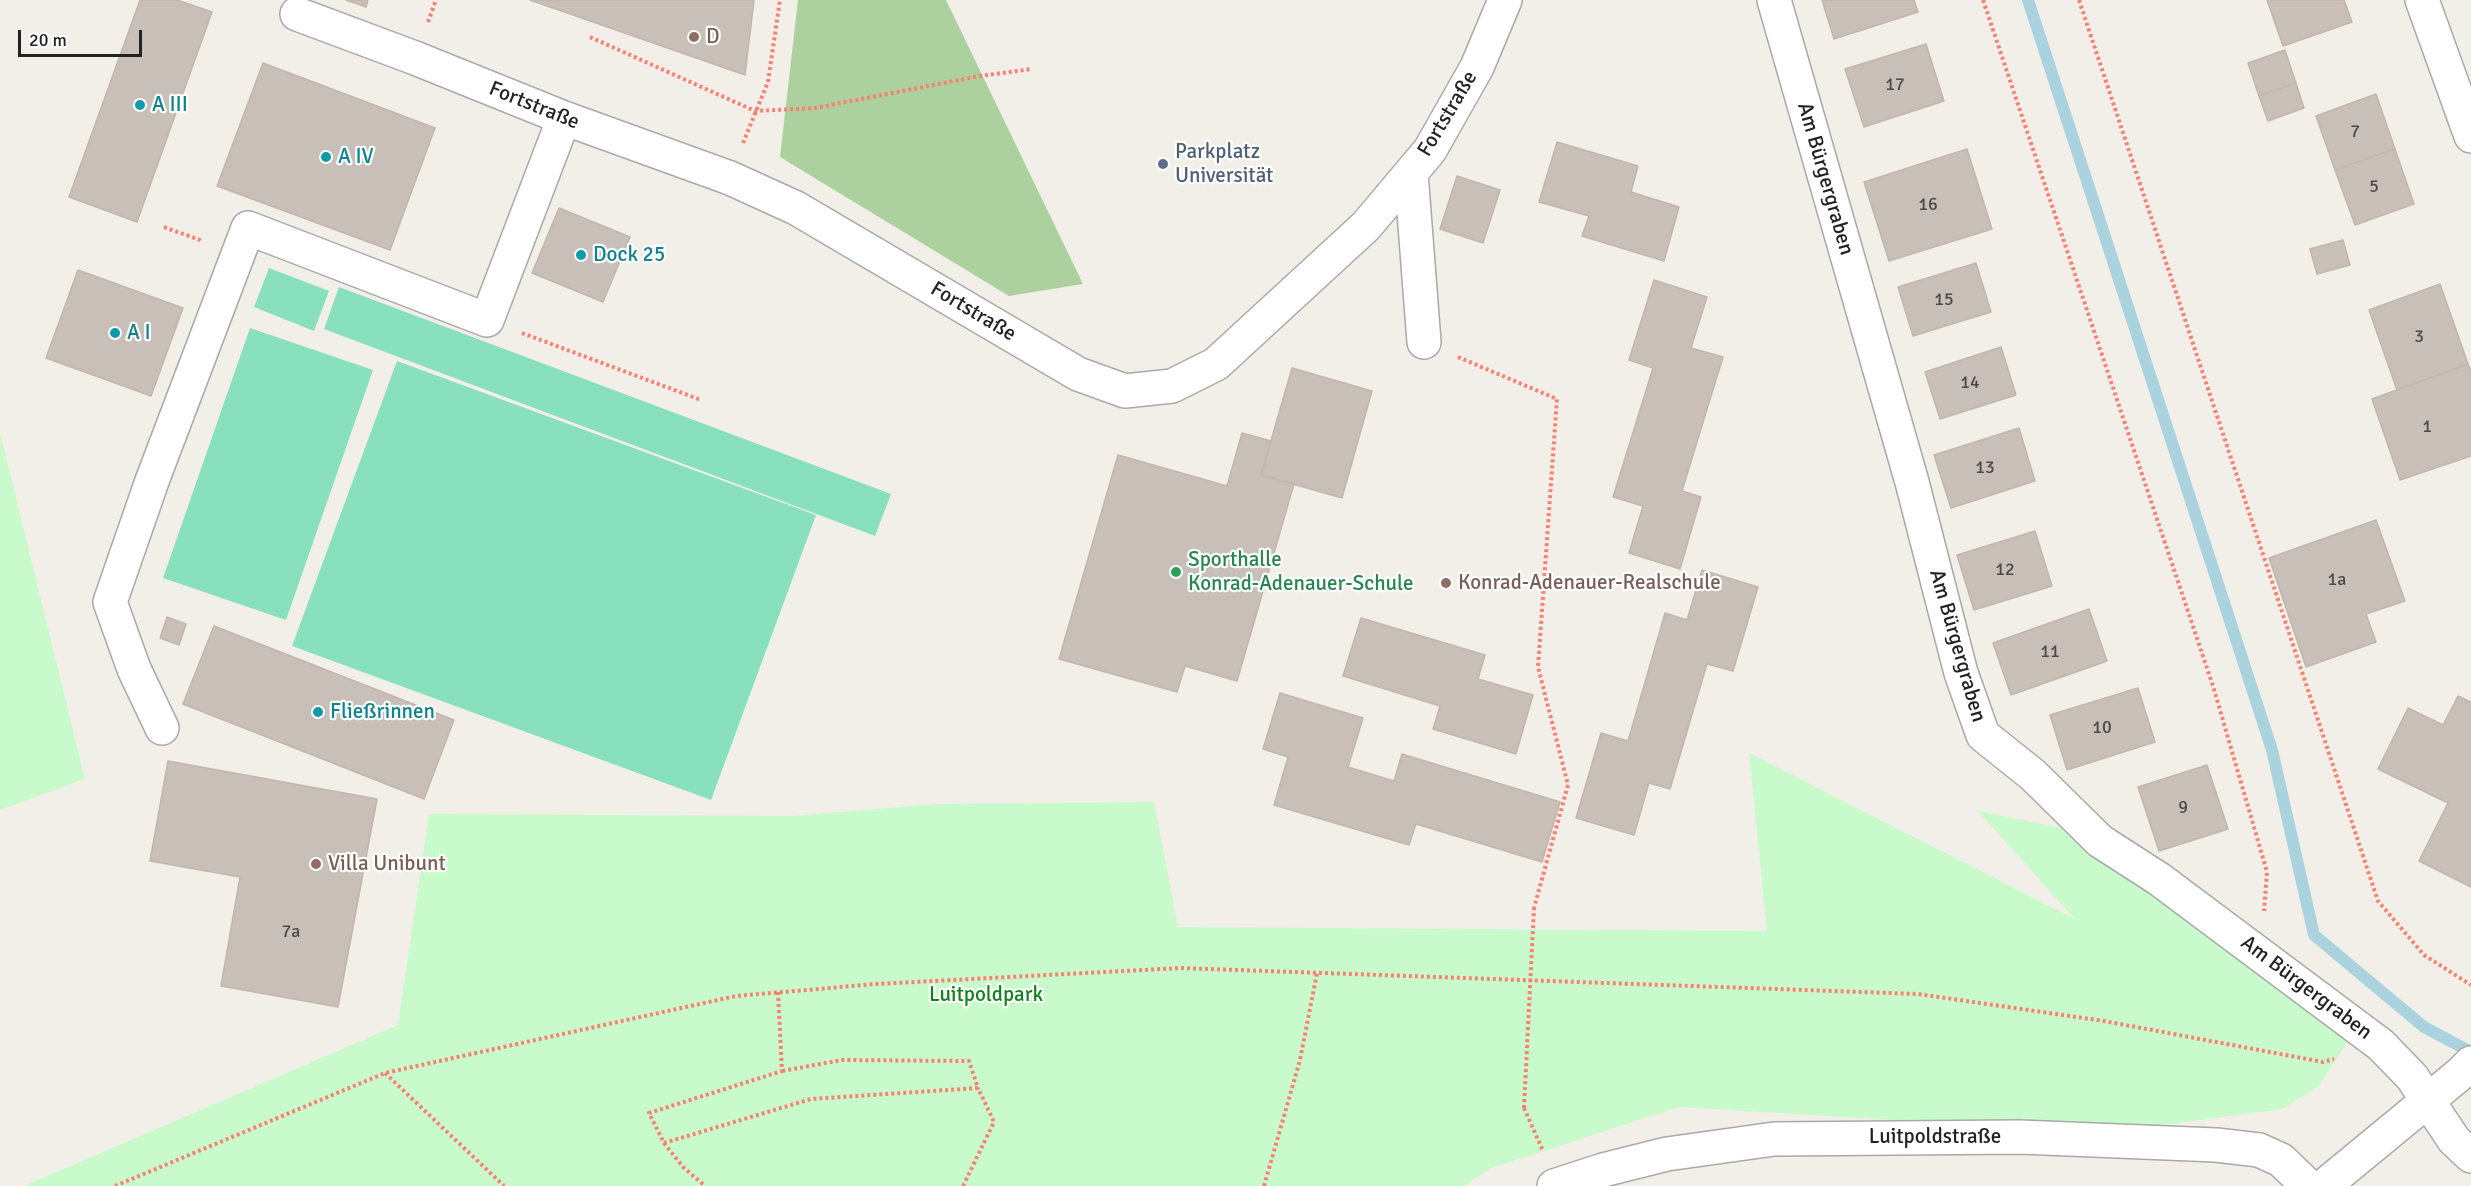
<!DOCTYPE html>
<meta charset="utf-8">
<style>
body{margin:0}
#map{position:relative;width:2471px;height:1186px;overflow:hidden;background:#f2efe9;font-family:Signika,sans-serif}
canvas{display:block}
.scale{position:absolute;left:18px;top:30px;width:124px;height:27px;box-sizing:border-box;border:3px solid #222;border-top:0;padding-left:8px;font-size:18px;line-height:21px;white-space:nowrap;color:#222;-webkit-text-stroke:4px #fff;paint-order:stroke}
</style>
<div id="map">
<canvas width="2471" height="1186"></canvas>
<div class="scale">20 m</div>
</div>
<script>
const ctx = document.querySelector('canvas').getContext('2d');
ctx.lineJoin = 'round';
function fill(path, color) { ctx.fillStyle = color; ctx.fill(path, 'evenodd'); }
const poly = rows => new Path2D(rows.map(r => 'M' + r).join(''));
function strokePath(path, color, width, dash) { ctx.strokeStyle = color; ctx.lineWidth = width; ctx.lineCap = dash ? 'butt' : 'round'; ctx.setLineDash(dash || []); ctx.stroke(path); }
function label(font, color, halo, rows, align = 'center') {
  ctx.font = font + ' Signika,sans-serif'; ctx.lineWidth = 4.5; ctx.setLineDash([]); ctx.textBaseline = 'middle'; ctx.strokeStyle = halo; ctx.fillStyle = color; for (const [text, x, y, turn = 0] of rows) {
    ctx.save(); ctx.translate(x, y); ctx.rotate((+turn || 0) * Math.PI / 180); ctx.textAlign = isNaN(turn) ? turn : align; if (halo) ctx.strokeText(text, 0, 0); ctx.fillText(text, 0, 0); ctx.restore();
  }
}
fill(poly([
 [798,0,946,0,1083,284,1009,296,780,157]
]), '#add19e');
fill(poly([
 [0,433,85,779,0,810],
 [1749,753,2075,919,1978,811,2123,840,2363,1017,2318,1087,2282,1109,2105,1133,1679,1107,1489,1169,1464,1186,24,1186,398,1025,429,814,791,816,938,804,1154,802,1178,927,1767,931]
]), '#c8facc');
fill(poly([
 [269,268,329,291,314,331,254,307],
 [339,287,891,494,875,536,324,329],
 [250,328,373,370,286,620,163,578],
 [397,361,816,515,711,800,292,646]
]), '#88e0be');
strokePath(poly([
 [2028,0,2272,750,2314,935,2424,1027,2471,1052]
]), '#aad3df', 12);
const building = poly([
 [140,0,177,0,212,12,137,222,69,197,140,0],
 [346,0,368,0,366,7,346,0],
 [530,0,754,0,745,75,530,0],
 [1822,0,1914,0,1918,12,1834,39,1822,0],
 [2267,0,2344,0,2352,22,2283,46,2267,0],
 [1926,44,1944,101,1864,127,1845,69,1926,44],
 [2285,50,2296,83,2259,96,2248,63,2285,50],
 [263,63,435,128,390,250,217,186,263,63],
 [2296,83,2304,108,2268,121,2259,96,2296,83],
 [2376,94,2395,149,2335,170,2316,116,2376,94],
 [1557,142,1638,166,1631,192,1679,207,1664,261,1582,236,1589,216,1539,202,1557,142],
 [1967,149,1992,229,1889,261,1864,182,1967,149],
 [2395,149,2414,204,2355,225,2335,170,2395,149],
 [1457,176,1500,190,1483,243,1440,229,1457,176],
 [559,208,630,237,603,302,532,273,559,208],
 [2343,240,2350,265,2317,274,2310,249,2343,240],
 [1976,263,1991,312,1913,336,1898,287,1976,263],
 [78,270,183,308,151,396,46,358,78,270],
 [1654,280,1707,297,1691,348,1723,357,1682,491,1701,497,1680,569,1629,553,1643,506,1613,497,1653,368,1629,360,1654,280],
 [2440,284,2468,364,2397,390,2369,310,2440,284],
 [2001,347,2016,395,1940,419,1925,372,2001,347],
 [2468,364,2471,371,2471,456,2400,480,2372,399,2468,364],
 [1292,368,1372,391,1342,498,1261,475,1292,368],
 [2019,428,2035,481,1951,508,1934,455,2019,428],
 [1242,433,1271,441,1261,475,1294,484,1237,681,1185,666,1177,692,1059,659,1118,455,1227,486,1242,433],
 [2376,520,2405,601,2366,614,2376,642,2306,667,2269,558,2376,520],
 [2035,531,2052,586,1974,610,1957,555,2035,531],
 [1702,570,1758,587,1733,671,1707,664,1670,789,1649,783,1634,835,1576,818,1601,733,1628,741,1665,613,1687,620,1702,570],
 [2089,609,2107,661,2011,695,1993,643,2089,609],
 [167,617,186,624,179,645,160,638,167,617],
 [1361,618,1485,655,1478,679,1533,695,1516,754,1433,729,1440,706,1343,676,1361,618],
 [214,626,454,720,424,799,183,704,214,626],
 [2138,688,2155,742,2067,770,2050,715,2138,688],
 [1280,693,1363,718,1348,767,1394,781,1402,754,1560,802,1542,862,1416,824,1409,845,1274,805,1288,757,1263,749,1280,693],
 [2458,696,2471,702,2471,887,2419,861,2448,803,2378,769,2408,708,2443,725,2458,696],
 [168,761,377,799,338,1007,221,986,240,877,150,861,168,761],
 [2207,765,2228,829,2159,851,2138,787,2207,765]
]);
fill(building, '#c7bfb8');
strokePath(building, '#c4b6ab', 1.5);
const minor = poly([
 [1774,0,1912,482,1961,673,1983,735,2033,775,2100,841,2159,879,2381,1045,2412,1077,2454,1140,2471,1156],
 [2422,0,2471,136],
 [297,14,415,58,564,118,730,178,796,208,1078,374,1125,391,1172,386,1216,364,1366,226,1430,150,1477,67,1505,0],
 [1411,173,1424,342],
 [162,728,134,669,110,602,152,481,248,228,487,320,564,118],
 [1554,1186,1603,1170,1667,1154,1774,1139,2020,1137,2216,1145,2259,1150,2281,1160,2308,1186],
 [2324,1186,2460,1074,2471,1063]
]);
strokePath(minor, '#a9a9a9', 36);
strokePath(poly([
 [1983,0,2213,686,2267,872,2264,911],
 [2079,0,2378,901,2424,955,2471,985],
 [428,22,436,0],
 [590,37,755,111,815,108,980,76,1032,69],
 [743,143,768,82,780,0],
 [164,227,203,241],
 [522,333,701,400],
 [1458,357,1557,399,1538,667,1568,785,1534,908],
 [778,992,782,1071,649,1113,664,1143,811,1099,978,1088,969,1061,842,1060,782,1071],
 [385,1073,504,1186],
 [1524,1108,1543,1151],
 [664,1143,683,1167,705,1186],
 [115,1186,385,1073,736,996,876,984,1181,968,1918,994,2104,1021,2323,1062,2334,1059],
 [963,1186,994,1122,978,1088],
 [1264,1186,1300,1060,1317,973]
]), '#fa8072', 4, [3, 3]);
strokePath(minor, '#fff', 33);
strokePath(poly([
 [1524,1108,1534,908]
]), '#fa8072', 4, [3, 3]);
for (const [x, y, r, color] of [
 [694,37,6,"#8d6e63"],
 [140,105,6,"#0f9aa8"],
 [326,157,6,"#0f9aa8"],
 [1163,164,6,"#5c6f8a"],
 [581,255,6,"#0f9aa8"],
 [115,333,6,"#0f9aa8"],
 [1176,572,6,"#2e9e5b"],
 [1446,583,6,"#8d6e63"],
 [318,712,6,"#0f9aa8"],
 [316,864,6,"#8d6e63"]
]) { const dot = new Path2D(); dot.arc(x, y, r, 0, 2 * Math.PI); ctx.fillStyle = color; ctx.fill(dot); strokePath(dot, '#fff', 2); }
label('18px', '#4b4948', null, [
 ["17",1895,85],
 ["7",2355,132],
 ["5",2374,187],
 ["16",1928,205],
 ["15",1944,300],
 ["3",2419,337],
 ["14",1970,383],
 ["1",2427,427],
 ["13",1985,468],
 ["12",2005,570],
 ["1a",2337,580],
 ["11",2050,652],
 ["10",2102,728],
 ["9",2183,808],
 ["7a",291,932]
]);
label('21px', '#785e54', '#fff', [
 ["D",706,37],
 ["Konrad-Adenauer-Realschule",1458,583],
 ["Villa Unibunt",328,864]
], 'left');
label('21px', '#0d838f', '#fff', [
 ["A III",152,105],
 ["A IV",338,157],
 ["Dock 25",593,255],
 ["A I",127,333],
 ["Fließrinnen",330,712]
], 'left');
label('21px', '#222', '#fff', [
 ["Fortstraße",534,106,22],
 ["Fortstraße",1448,114,-59],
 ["Am Bürgergraben",1825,179,74],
 ["Fortstraße",973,312,31],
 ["Am Bürgergraben",1957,646,74],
 ["Am Bürgergraben",2306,988,37],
 ["Luitpoldstraße",1935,1137]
]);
label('21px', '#4e5e75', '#fff', [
 ["Parkplatz",1175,152],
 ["Universität",1175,176]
], 'left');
label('21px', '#27864d', '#fff', [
 ["Sporthalle",1188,560],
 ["Konrad-Adenauer-Schule",1188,584]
], 'left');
label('21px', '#0c8416', '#fff', [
 ["Luitpoldpark",986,995]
]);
</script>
